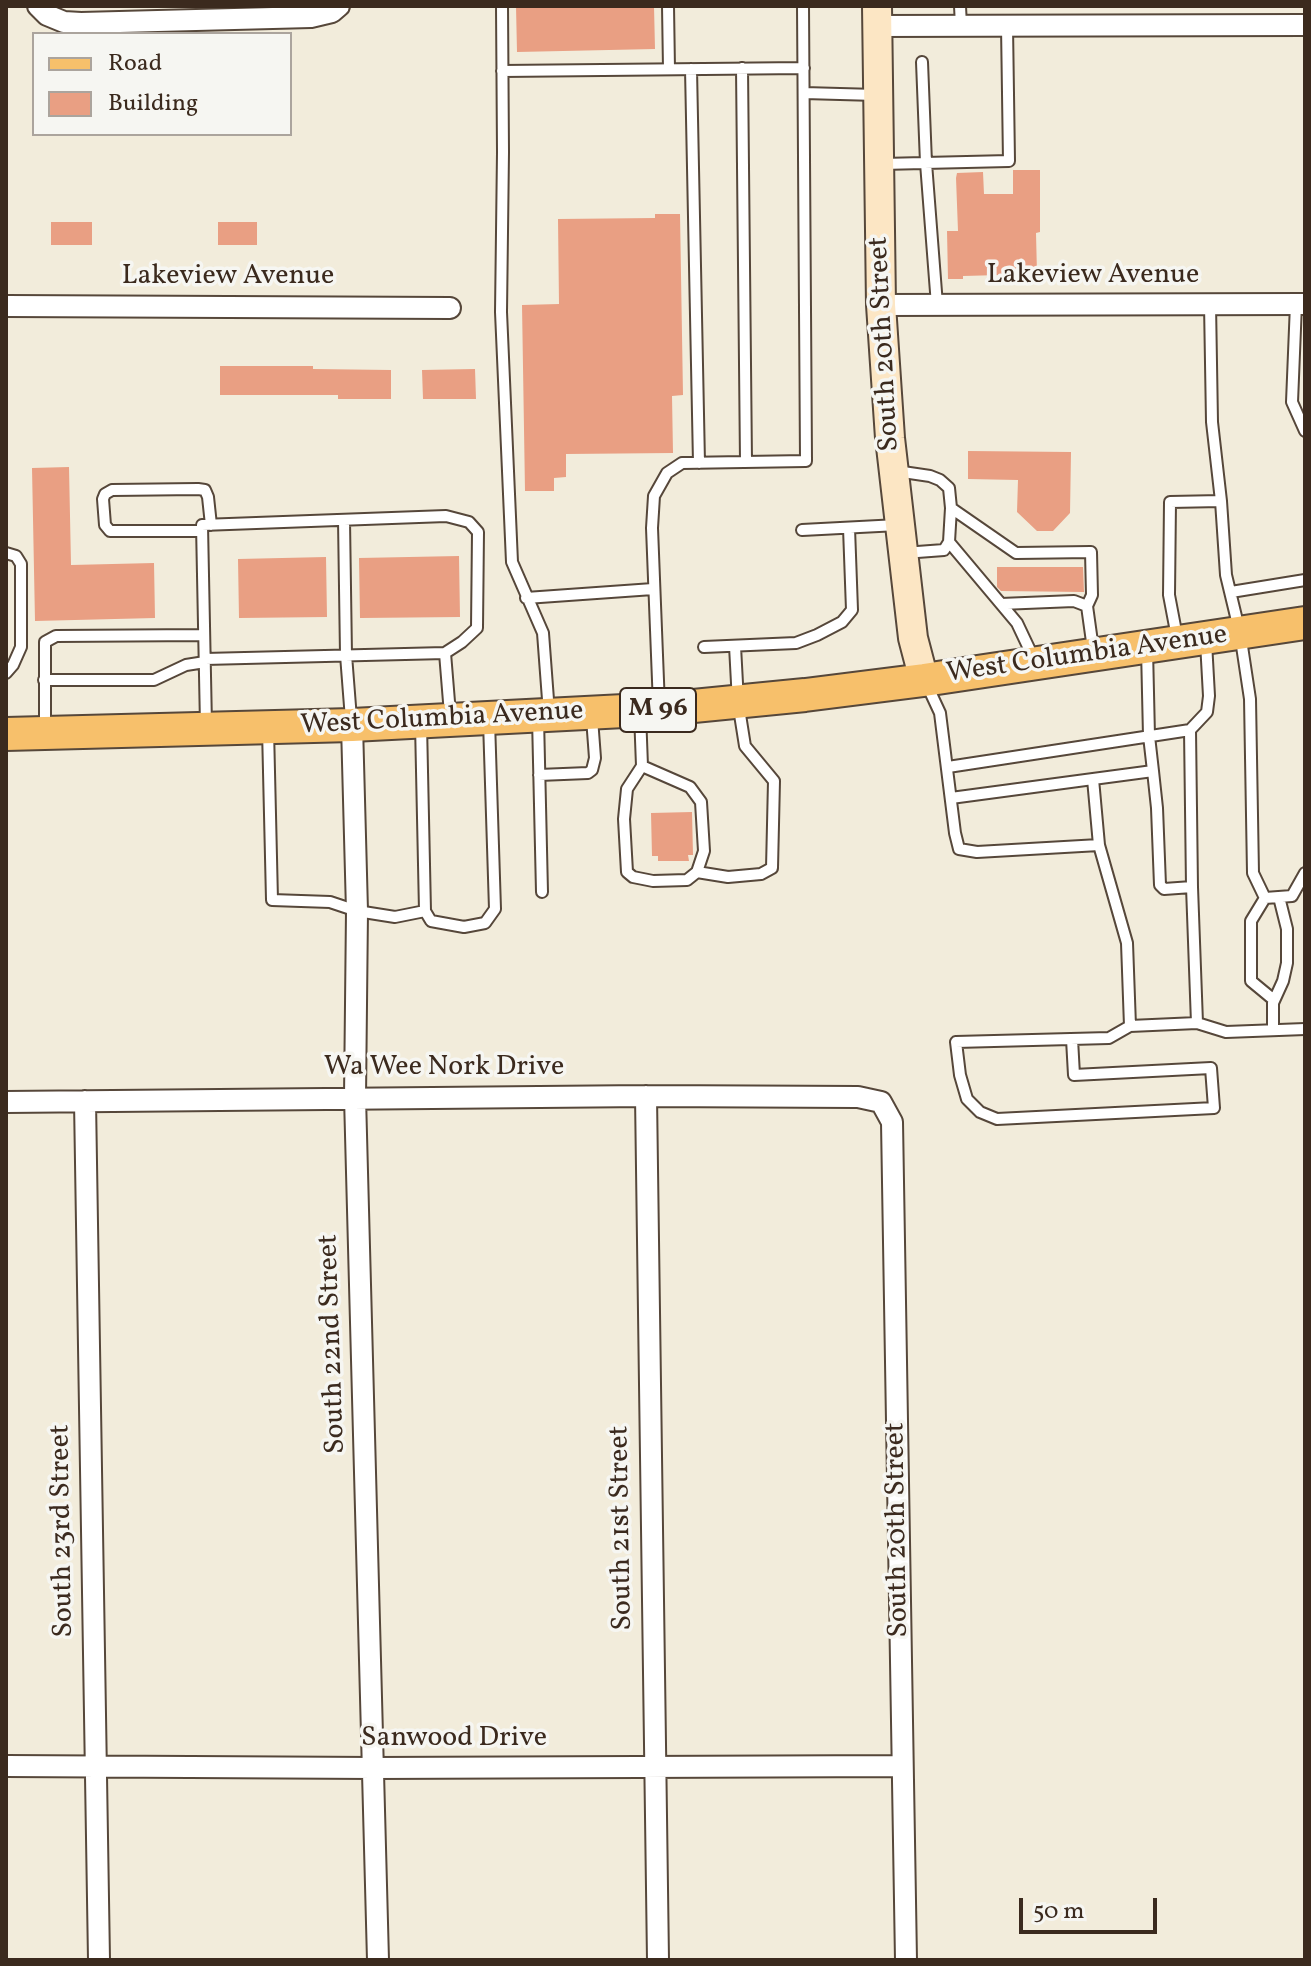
<!DOCTYPE html>
<style>
body{margin:0}
#map{position:relative;width:1311px;height:1966px;overflow:hidden;background:#f2ecdb;font-family:Vollkorn,serif}
canvas{display:block}
.frame{position:absolute;inset:0;border:8px solid #3b2a1e;pointer-events:none}
.legend{position:absolute;left:32px;top:32px;width:260px;height:104px;box-sizing:border-box;background:#f6f6f2;border:2px solid #aba49d;margin:0;padding:10px 14px;list-style:none;font-size:24px;color:#3b2a1e}
.legend li{display:flex;align-items:center;gap:16px;height:40px}
.legend b{width:40px;border:2px solid #aba49d}
.scale{position:absolute;left:1019px;top:1898px;width:138px;height:36px;box-sizing:border-box;border:4px solid #3b2a1e;border-top:0;padding-left:10px;font-size:24px;line-height:28px;white-space:nowrap;color:#3b2a1e;-webkit-text-stroke:6px #f6f6f2;paint-order:stroke}
</style>
<div id="map">
<canvas width="1311" height="1966"></canvas>
<div class="frame"></div>
<ul class="legend">
<li><b style="height:10px;background:#f7c06b"></b>Road</li>
<li><b style="height:22px;background:#e99f83"></b>Building</li>
</ul>
<div class="scale">50 m</div>
</div>
<script>
const ctx = document.querySelector('canvas').getContext('2d');
ctx.lineJoin = 'round';
function fill(path, color) { ctx.fillStyle = color; ctx.fill(path, 'evenodd'); }
const poly = rows => new Path2D(rows.map(r => 'M' + r).join(''));
function strokePath(path, color, width, dash) { ctx.strokeStyle = color; ctx.lineWidth = width; ctx.lineCap = dash ? 'butt' : 'round'; ctx.setLineDash(dash || []); ctx.stroke(path); }
function label(font, color, halo, rows, align = 'center') {
  ctx.font = font + ' Vollkorn,serif'; ctx.lineWidth = 7; ctx.setLineDash([]); ctx.textBaseline = 'middle'; ctx.strokeStyle = halo; ctx.fillStyle = color; for (const [text, x, y, turn = 0] of rows) {
    ctx.save(); ctx.translate(x, y); ctx.rotate((+turn || 0) * Math.PI / 180); ctx.textAlign = isNaN(turn) ? turn : align; if (halo) ctx.strokeText(text, 0, 0); ctx.fillText(text, 0, 0); ctx.restore();
  }
}
fill(poly([
 [516,6,654,6,655,49,517,52],
 [1013,170,1040,170,1040,232,1036,233,1037,274,963,276,963,279,948,279,947,231,958,231,956,178,957,173,983,172,984,194,1013,194],
 [655,214,680,214,683,395,672,396,673,453,566,454,566,477,554,478,554,491,525,491,522,305,559,304,558,219,655,218],
 [51,222,92,222,92,245,51,245],
 [218,222,257,222,257,245,218,245],
 [220,366,313,366,313,369,391,370,391,399,338,399,338,395,220,395],
 [475,369,476,399,423,399,422,370],
 [968,451,1071,452,1070,513,1053,531,1037,531,1017,512,1018,480,968,479],
 [69,467,71,565,154,563,155,618,35,621,32,468],
 [459,556,460,617,360,618,359,558],
 [326,557,327,617,239,618,238,559],
 [997,567,1083,567,1084,592,1001,591,997,587],
 [692,812,693,855,688,855,689,861,658,861,658,856,652,856,651,813]
]), '#e99f83');
const service = poly([
 [502,6,503,152,501,312,512,562,543,633,549,713],
 [668,6,669,69],
 [960,6,961,26],
 [922,62,926,163,937,305],
 [742,68,746,462],
 [691,69,699,463],
 [502,71,804,68],
 [804,93,876,95],
 [882,164,1009,161,1007,26],
 [1210,304,1212,422,1221,501],
 [1296,304,1292,402,1305,431],
 [896,471,930,476,940,480,949,488,951,508,949,542,944,550,904,553],
 [951,508,1016,553,1091,552,1092,595,1087,606],
 [344,520,346,655,351,719],
 [802,530,898,525],
 [202,531,110,531,105,525,103,499,105,494,112,490,198,489,205,490,208,497,211,525],
 [949,542,1017,623,1034,659],
 [6,553,16,556,21,564,21,647,13,665,6,673],
 [1231,592,1305,580],
 [526,598,653,589],
 [1001,604,1074,601,1087,606,1093,649],
 [1177,637,1169,595,1170,502,1221,501,1226,575,1240,633,1250,699,1253,873,1265,898,1292,896,1305,873],
 [704,647,796,643,817,635,842,622,852,610,849,528],
 [205,659,445,653],
 [44,680,154,680,186,665,205,662],
 [927,685,940,713,955,833,959,849,977,852,1099,845,1127,943,1130,1026,1197,1023,1192,887,1190,730,948,767],
 [659,706,652,528,654,496,667,473,682,463,806,461,803,6],
 [640,713,642,766,627,789,624,819,627,872,633,877,653,881,687,880,697,872,704,851,701,802,690,787,642,766],
 [538,718,542,892],
 [421,724,425,911,431,921,464,927,485,923,495,909,489,721],
 [206,725,202,525,446,516,469,522,478,532,477,628,462,642,445,653,450,714],
 [45,728,45,642,56,636,204,635],
 [268,729,272,900,330,902,357,911,395,917,425,911],
 [1190,730,1207,712,1209,696,1206,642],
 [1153,771,1157,808,1160,885,1164,889,1192,887],
 [539,775,588,773,592,770,595,758,592,718],
 [951,798,1093,779],
 [1099,845,1093,779,1153,771,1149,736,1147,649],
 [697,872,728,877,761,874,772,868,774,781,745,746,738,702,735,646],
 [1265,898,1251,921,1251,981,1274,1000],
 [1197,1023,1226,1032,1305,1029],
 [1273,1030,1273,1003,1283,981,1287,963,1287,929,1279,897],
 [1072,1039,1074,1075,1211,1068,1214,1108,997,1119,980,1112,967,1099,960,1075,956,1042,1109,1038,1130,1026]
]);
const minor = poly([
 [38,6,47,15,64,22,81,23,311,17,332,12,339,6],
 [877,26,1305,25],
 [881,305,1305,304],
 [6,306,450,308],
 [352,725,357,911,355,1097,378,1960],
 [646,1096,658,1960],
 [85,1101,99,1960],
 [6,1102,646,1096,858,1097,881,1102,892,1122,906,1960],
 [6,1766,374,1768,902,1766]
]);
const secondary = poly([
 [877,6,881,305,890,438,913,638,924,680]
]);
const primary = poly([
 [6,734,352,725,663,709,805,695,924,680,1305,623]
]);
strokePath(service, '#56473a', 14);
strokePath(minor, '#56473a', 24);
strokePath(secondary, '#56473a', 32);
strokePath(primary, '#56473a', 36);
strokePath(service, '#fff', 10);
strokePath(minor, '#fff', 20);
strokePath(secondary, '#fce6c4', 28);
strokePath(primary, '#f7c06b', 32);
for (const [x, y, w] of [
 [658,710,76]
]) { const box = new Path2D(); box.roundRect(x - w / 2, y - 22, w, 44, 6); ctx.fillStyle = '#f6f6f2'; ctx.fill(box); strokePath(box, '#3b2a1e', 2); }
label('bold 26px', '#3b2a1e', null, [
 ["M 96",658,710]
]);
label('28px', '#3b2a1e', '#f6f6f2', [
 ["Lakeview Avenue",1093,277],
 ["Lakeview Avenue",228,278],
 ["South 20th Street",886,344,-93],
 ["West Columbia Avenue",1087,656,-8],
 ["West Columbia Avenue",442,720,-3],
 ["Wa Wee Nork Drive",444,1069],
 ["South 22nd Street",334,1344,-92],
 ["South 21st Street",623,1528,-91],
 ["South 20th Street",899,1530,-91],
 ["South 23rd Street",64,1531,-91],
 ["Sanwood Drive",454,1740]
]);
</script>
